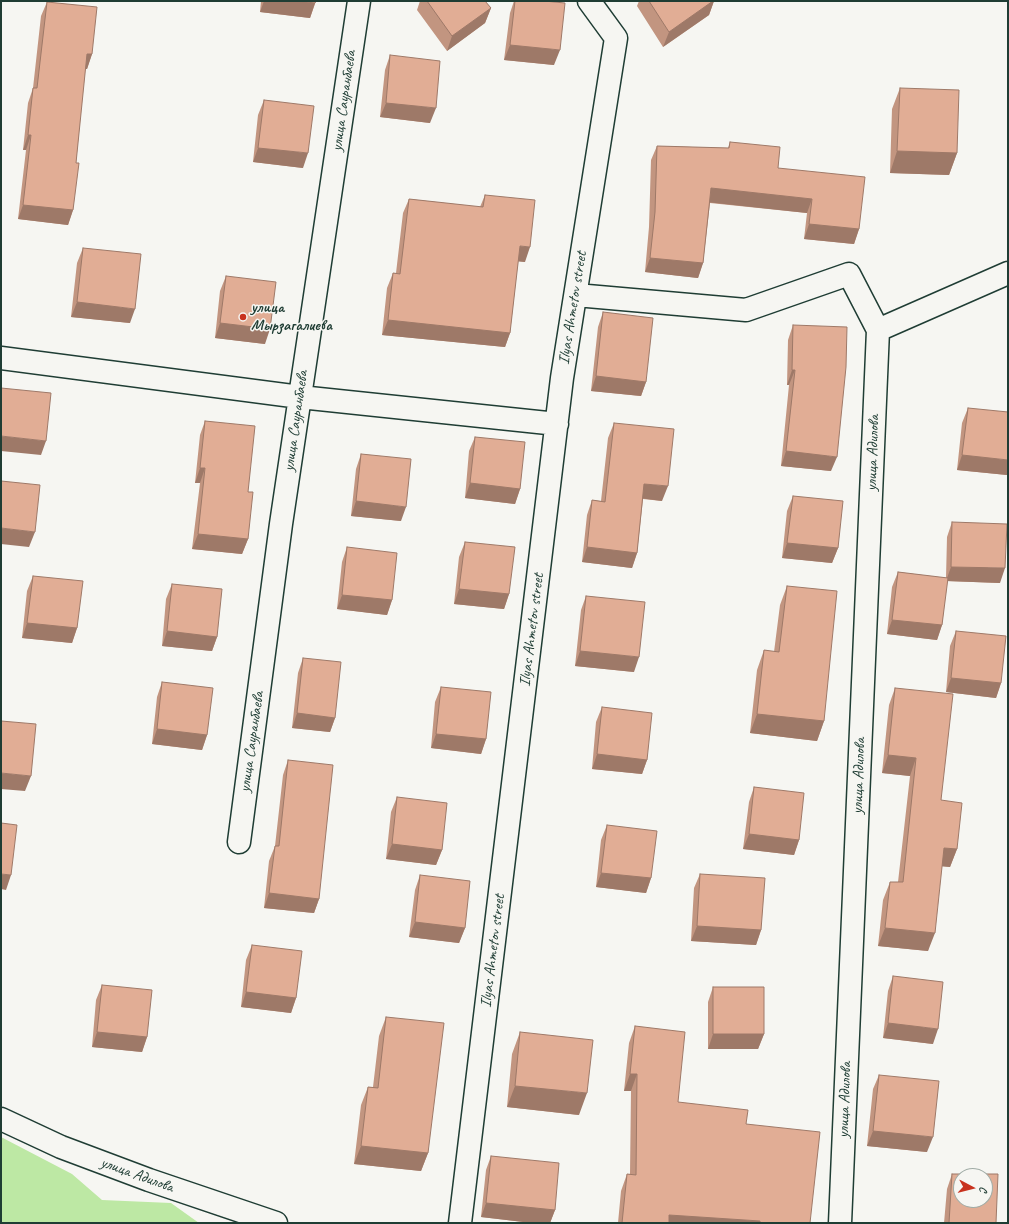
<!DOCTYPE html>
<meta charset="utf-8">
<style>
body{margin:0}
#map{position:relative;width:1009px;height:1224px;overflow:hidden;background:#f6f6f2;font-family:Caveat,sans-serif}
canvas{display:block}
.frame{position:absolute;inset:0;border:2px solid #1f3d34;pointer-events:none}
.north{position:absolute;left:953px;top:1168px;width:40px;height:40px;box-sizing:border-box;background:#f6f6f2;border:1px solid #a0aca6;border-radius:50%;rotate:97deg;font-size:11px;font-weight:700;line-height:16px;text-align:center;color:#1f3d34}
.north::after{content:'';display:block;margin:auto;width:14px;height:18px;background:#c8321e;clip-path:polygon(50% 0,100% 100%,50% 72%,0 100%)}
</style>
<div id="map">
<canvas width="1009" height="1224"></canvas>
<div class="frame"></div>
<div class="north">С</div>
</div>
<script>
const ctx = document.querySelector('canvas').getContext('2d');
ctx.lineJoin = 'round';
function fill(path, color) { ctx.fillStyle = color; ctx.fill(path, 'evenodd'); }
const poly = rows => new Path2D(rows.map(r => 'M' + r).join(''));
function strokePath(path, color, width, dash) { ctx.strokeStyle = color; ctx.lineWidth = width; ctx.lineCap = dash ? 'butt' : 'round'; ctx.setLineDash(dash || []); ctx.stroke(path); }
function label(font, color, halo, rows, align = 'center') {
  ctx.font = font + ' Caveat,sans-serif'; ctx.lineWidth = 3; ctx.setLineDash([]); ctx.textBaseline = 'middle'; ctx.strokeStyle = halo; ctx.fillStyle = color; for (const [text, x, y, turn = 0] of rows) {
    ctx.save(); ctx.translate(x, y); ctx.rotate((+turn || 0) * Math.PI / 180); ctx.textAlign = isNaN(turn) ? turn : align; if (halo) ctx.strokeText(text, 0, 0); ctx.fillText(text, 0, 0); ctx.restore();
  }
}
fill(poly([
 [1,1137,72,1174,102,1200,171,1203,199,1223,1,1223]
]), '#bde8a4');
const street = poly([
 [576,295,746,310,849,274,878,330,840,1223],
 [878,330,1008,273],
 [1,358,300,397,557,424],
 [239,842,281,524,359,1],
 [1,1119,61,1147,149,1180,276,1223],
 [460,1223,562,378,616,38,589,1]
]);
strokePath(street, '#1f3d34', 25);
strokePath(street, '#f6f6f2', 22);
fill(poly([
 [261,1,316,1,310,18,260,12],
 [420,1,485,1,491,8,485,23,447,51,417,10],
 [514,1,544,1,554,65,504,60,510,13],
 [639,1,714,1,709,15,663,47,637,6],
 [47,2,92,54,87,69,85,69,76,163,73,210,68,225,18,219,26,150,23,150,28,103,33,88,41,16],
 [390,55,430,123,380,117,385,70],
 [900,88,957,153,949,175,890,173,892,109],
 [264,100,303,168,253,162,258,115],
 [730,142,778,168,859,229,854,244,804,239,807,213,710,203,703,263,698,278,645,272,649,227,651,160,657,146,728,148],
 [485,195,525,262,518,261,510,333,505,347,382,335,387,288,393,273,396,273,403,213,409,199,480,207],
 [83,248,130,323,71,317,77,263],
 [226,276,265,344,215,338,220,291],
 [603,312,646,382,641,396,591,391,598,327],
 [793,325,831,471,781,466,789,385,787,385,788,340],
 [968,408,1007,475,957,470,962,423],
 [205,421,248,539,242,554,192,549,200,483,195,483,200,435],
 [614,423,662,501,643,499,637,553,632,568,582,562,587,515,592,500,601,501,608,438],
 [475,437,520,489,515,504,465,498,469,451],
 [361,454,401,521,351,516,356,469],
 [793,496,838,548,832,563,782,558,787,511],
 [952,522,1000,583,947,581,942,625,937,640,887,634,892,587,898,572,946,578,947,537],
 [465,542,509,594,504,609,454,604,459,557],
 [347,547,392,600,387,615,337,609,342,562],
 [33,576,77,628,72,643,22,638,27,591],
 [172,584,217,637,212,651,162,646,166,599],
 [787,586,824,721,817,741,750,733,757,670,764,650,774,652,780,605],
 [586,596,634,672,575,666,581,610],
 [956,631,1001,683,996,698,946,692,950,646],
 [303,658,335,718,330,732,292,728,298,673],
 [162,682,207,735,202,750,152,744,157,697],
 [441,687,486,739,481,754,431,748,435,702],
 [895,688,941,800,957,849,950,867,942,866,928,951,878,946,883,900,890,882,898,882,910,776,882,773,889,705],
 [602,707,647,760,642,774,592,769,596,722],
 [288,760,319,899,314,913,264,908,269,861,275,846,283,775],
 [754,787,799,840,794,855,743,849,749,802],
 [397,797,442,850,436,865,386,859,391,812],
 [607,825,651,878,646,893,596,887,601,840],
 [700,874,761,930,756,945,691,941,694,888],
 [420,875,465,928,459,943,409,937,415,890],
 [252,945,296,998,291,1013,241,1007,246,960],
 [893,976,933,1044,883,1038,888,991],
 [102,985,147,1037,142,1052,92,1047,96,1000],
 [713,987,764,1034,758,1049,708,1049,708,1002],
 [386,1017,428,1153,421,1171,354,1164,361,1105,368,1087,373,1087,379,1036],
 [635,1026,678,1102,746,1124,810,1223,618,1223,621,1191,627,1174,630,1174,631,1091,624,1091,629,1043],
 [520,1032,579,1115,507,1107,512,1054],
 [879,1075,927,1152,867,1146,873,1089],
 [491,1156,555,1210,550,1223,532,1223,481,1217,486,1170],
 [952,1174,996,1223,944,1223,947,1189]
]), '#c29580');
fill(poly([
 [264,1,298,1,315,3,310,18,260,12],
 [713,1,714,1,709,15,663,47,669,32],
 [491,8,485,23,447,51,452,36],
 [510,45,560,50,554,65,504,60],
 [87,54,92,54,87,69,82,68],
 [386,103,436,108,430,123,380,117],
 [28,135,31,135,26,150,23,150],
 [258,148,308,153,303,168,253,162],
 [897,151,957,153,949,175,890,173],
 [711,188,812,199,807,213,706,202],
 [23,205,73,210,68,225,18,219],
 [809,224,859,229,854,244,804,239],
 [520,246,530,247,525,262,514,261],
 [650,258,703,263,698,278,645,272],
 [77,302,135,309,130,323,71,317],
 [388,320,510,333,505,347,382,335],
 [220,323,270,329,265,344,215,338],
 [792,370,795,370,789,385,787,385],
 [596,376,646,382,641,396,591,391],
 [1,436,46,441,41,455,1,451],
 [786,451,837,457,831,471,781,466],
 [962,455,1008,460,1008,473,1007,475,957,470],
 [200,468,205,468,200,483,195,483],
 [470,483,520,489,515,504,465,498],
 [644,484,668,486,662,501,639,498],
 [356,501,406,507,401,521,351,516],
 [1,528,35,532,29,547,1,544],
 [198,534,248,539,242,554,192,549],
 [787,543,838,548,832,563,782,558],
 [587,547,637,553,632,568,582,562],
 [951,567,1005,568,1000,583,946,581],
 [459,589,509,594,504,609,454,604],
 [342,595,392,600,387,615,337,609],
 [892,620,942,625,937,640,887,634],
 [27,623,77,628,72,643,22,638],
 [167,631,217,637,212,651,162,646],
 [580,651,639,657,634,672,575,666],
 [951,678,1001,683,996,698,946,692],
 [297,713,335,718,330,732,292,728],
 [757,714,824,721,817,741,750,733],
 [157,729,207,735,202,750,152,744],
 [436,734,486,739,481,754,431,748],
 [597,754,647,760,642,774,592,769],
 [888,755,916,758,910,776,882,773],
 [1,773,31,776,25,791,1,789],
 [749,834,799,840,794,855,743,849],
 [392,844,442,850,436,865,386,859],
 [944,848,957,849,950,867,938,866],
 [601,873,651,878,646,893,596,887],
 [1,874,11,875,6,890,1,889],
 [269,893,319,899,314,913,264,908],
 [415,922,465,928,459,943,409,937],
 [697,926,761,930,756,945,691,941],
 [885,928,935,933,928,951,878,946],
 [246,992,296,998,291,1013,241,1007],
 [888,1023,938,1029,933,1044,883,1038],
 [97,1032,147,1037,142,1052,92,1047],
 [713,1034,764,1034,758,1049,708,1049],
 [630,1074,637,1074,631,1091,624,1091],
 [515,1086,587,1093,579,1115,507,1107],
 [873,1131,933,1137,927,1152,867,1146],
 [361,1146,428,1153,421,1171,354,1164],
 [486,1203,555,1210,550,1223,532,1223,481,1217],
 [669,1215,760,1221,759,1223,666,1223]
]), '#9e7968');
const building = poly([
 [298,1,316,1,315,3,298,1],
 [427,1,485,1,491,8,452,36,427,1],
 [515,1,544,1,565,3,560,50,510,45,515,1],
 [649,1,713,1,669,32,649,1],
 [47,2,97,7,92,54,87,54,76,163,79,163,73,210,23,205,31,135,28,135,33,88,37,88,47,2],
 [390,55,440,61,436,108,386,103,390,55],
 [900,88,959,90,957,153,897,151,900,88],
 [264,100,314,106,308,153,258,148,264,100],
 [730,142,780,147,778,168,865,177,859,229,809,224,812,199,711,188,703,263,650,258,655,212,657,146,729,148,730,142],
 [485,195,535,200,530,247,520,246,510,333,388,320,393,273,400,274,409,199,483,207,485,195],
 [83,248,141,254,135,309,77,302,83,248],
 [226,276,276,282,270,329,220,323,226,276],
 [603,312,653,318,646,382,596,376,603,312],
 [793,325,847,327,846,367,837,457,786,451,795,370,792,370,793,325],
 [1,388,51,393,46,441,1,436,1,388],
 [968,408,1008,412,1008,460,962,455,968,408],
 [205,421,255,426,248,492,253,492,248,539,198,534,205,468,200,468,205,421],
 [614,423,674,429,668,486,644,484,637,553,587,547,592,500,605,502,614,423],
 [475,437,525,442,520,489,470,483,475,437],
 [361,454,411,459,406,507,356,501,361,454],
 [1,481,40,485,35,532,1,528,1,481],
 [793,496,843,501,838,548,787,543,793,496],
 [952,522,1007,524,1005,568,951,567,952,522],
 [465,542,515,547,509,594,459,589,465,542],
 [347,547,397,553,392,600,342,595,347,547],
 [898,572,948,578,942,625,892,620,898,572],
 [33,576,83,581,77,628,27,623,33,576],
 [172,584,222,589,217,637,167,631,172,584],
 [787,586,837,591,824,721,757,714,764,650,779,652,787,586],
 [586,596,645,602,639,657,580,651,586,596],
 [956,631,1006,636,1001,683,951,678,956,631],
 [303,658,341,662,335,718,297,713,303,658],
 [162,682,213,688,207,735,157,729,162,682],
 [441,687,491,692,486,739,436,734,441,687],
 [895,688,953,694,941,800,962,803,957,849,944,848,935,933,885,928,890,882,903,882,916,758,888,755,895,688],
 [602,707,652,713,647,760,597,754,602,707],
 [1,721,36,724,31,776,1,773,1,721],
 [288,760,333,765,319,899,269,893,275,846,279,846,288,760],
 [754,787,804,793,799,840,749,834,754,787],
 [397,797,447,803,442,850,392,844,397,797],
 [1,823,17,825,11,875,1,874,1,823],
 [607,825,657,831,651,878,601,873,607,825],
 [700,874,765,878,761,930,697,926,700,874],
 [420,875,470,881,465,928,415,922,420,875],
 [252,945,302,951,296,998,246,992,252,945],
 [893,976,943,982,938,1029,888,1023,893,976],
 [102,985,152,990,147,1037,97,1032,102,985],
 [713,987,764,987,764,1034,713,1034,713,987],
 [386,1017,444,1023,428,1153,361,1146,368,1087,378,1088,386,1017],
 [635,1026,685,1032,678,1102,748,1110,746,1124,820,1132,810,1223,760,1223,760,1221,669,1215,669,1223,622,1223,627,1174,636,1175,637,1074,630,1074,635,1026],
 [520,1032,593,1040,587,1093,515,1086,520,1032],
 [879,1075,939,1081,933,1137,873,1131,879,1075],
 [491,1156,559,1163,555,1210,486,1203,491,1156],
 [952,1174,998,1174,996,1223,949,1223,952,1174],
 [961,1176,985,1176,985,1200,961,1200,961,1176]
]);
fill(building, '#e1ad95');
strokePath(building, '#9e7968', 1);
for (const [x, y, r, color] of [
 [243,317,4,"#c8321e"]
]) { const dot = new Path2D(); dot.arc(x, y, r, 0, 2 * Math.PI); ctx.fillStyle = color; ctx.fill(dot); strokePath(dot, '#f6f6f2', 1.5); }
label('16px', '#1f3d34', '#f6f6f2', [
 ["улица Сауранбаева",344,101,-82],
 ["Ilyas Ahmetov street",573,308,-81],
 ["улица Сауранбаева",296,421,-82],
 ["улица Адилова",873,453,-88],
 ["Ilyas Ahmetov street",532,630,-83],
 ["улица Сауранбаева",252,742,-82],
 ["улица Адилова",859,776,-88],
 ["Ilyas Ahmetov street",493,951,-83],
 ["улица Адилова",845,1100,-88],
 ["улица Адилова",137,1175,20]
]);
label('bold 16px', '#1f3d34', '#f6f6f2', [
 ["улица",251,308],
 ["Мырзагалиева",251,326]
], 'left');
</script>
